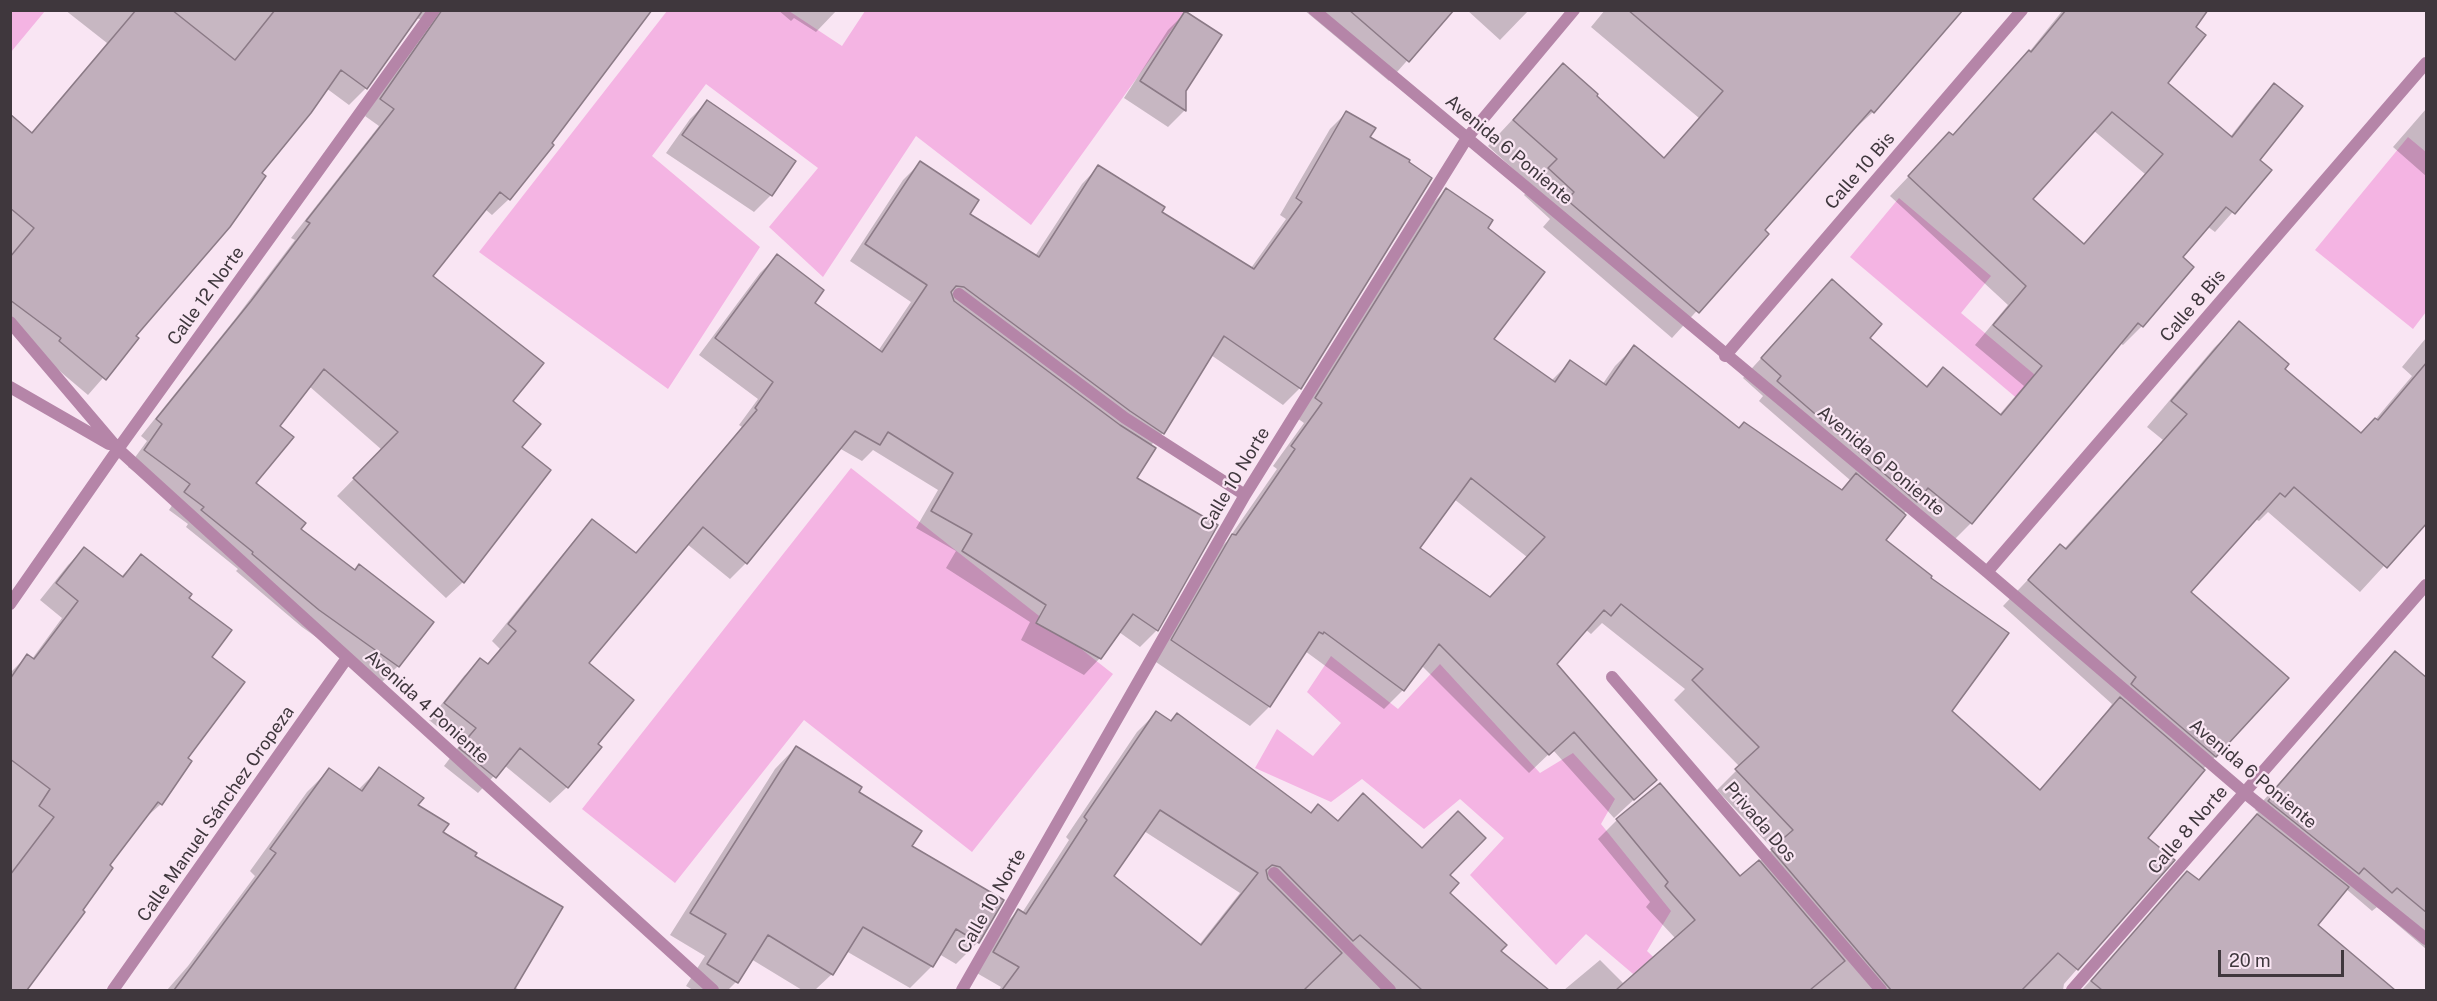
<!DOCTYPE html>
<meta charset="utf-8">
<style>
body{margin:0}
#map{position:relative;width:2437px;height:1001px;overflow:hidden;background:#f9e5f3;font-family:"Public Sans",sans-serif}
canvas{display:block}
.frame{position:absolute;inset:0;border:12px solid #3f373d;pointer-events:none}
.scale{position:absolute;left:2218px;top:950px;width:126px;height:27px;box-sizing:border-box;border:3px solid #3f373d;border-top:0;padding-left:8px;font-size:18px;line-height:21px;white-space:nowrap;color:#3f373d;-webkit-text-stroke:4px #f9e5f3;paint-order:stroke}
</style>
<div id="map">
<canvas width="2437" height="1001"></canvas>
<div class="frame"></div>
<div class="scale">20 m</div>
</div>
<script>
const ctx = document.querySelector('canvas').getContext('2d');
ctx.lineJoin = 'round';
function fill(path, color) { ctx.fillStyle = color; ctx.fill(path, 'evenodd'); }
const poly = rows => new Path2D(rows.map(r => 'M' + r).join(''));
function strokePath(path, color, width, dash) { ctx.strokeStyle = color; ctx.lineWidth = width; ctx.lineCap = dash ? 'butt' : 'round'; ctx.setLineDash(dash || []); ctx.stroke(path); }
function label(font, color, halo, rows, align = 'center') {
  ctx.font = font + ' "Public Sans",sans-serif'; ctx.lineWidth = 4.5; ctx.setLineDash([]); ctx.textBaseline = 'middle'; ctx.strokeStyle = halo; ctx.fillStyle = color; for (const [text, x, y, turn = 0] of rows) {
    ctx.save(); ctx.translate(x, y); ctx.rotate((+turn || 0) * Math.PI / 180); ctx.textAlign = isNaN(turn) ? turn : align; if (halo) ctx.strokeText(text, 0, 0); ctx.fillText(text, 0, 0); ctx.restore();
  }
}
fill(poly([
 [11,10,45,11,11,52,10,11],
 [667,11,789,11,842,46,865,11,1185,11,1031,225,916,136,823,277,769,227,818,168,706,84,652,156,760,247,668,389,479,252],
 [2408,137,2426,152,2426,312,2413,329,2315,250],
 [1899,198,1991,276,1961,313,2065,400,2046,423,1850,257],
 [851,468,1113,674,972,852,804,720,675,883,582,809],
 [1331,656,1398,709,1440,664,1540,773,1573,753,1615,799,1601,824,1671,911,1647,951,1688,990,1652,990,1586,934,1556,965,1470,875,1504,838,1460,799,1424,829,1362,779,1331,802,1255,768,1277,729,1313,756,1341,723,1307,692]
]), '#f4b4e3');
fill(poly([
 [65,10,650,10,509,199,492,215,485,209,431,277,511,401,519,447,463,582,446,598,337,496,382,450,309,386,278,426,254,484,299,529,354,571,359,566,432,622,398,666,381,683,302,627,236,571,238,569,186,527,188,524,169,510,175,501,128,467,147,441,141,436,235,319,295,240,291,238,379,126,365,116,423,20,416,18,366,88,349,105,326,88,134,336,137,339,88,395,10,329,10,116,30,134,107,43],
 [778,10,837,10,816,32,794,18,791,21],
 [1304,10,1452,10,1389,81],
 [1467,10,1529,10,1500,40],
 [1605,10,1961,10,1873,112,1846,137,1763,230,1767,234,1672,338,1543,227,1550,219,1524,195,1532,186,1488,146,1563,65,1663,159,1699,118,1591,27],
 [2063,10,2206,10,2193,27,2166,83,2230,137,2256,104,2274,85,2258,160,2270,170,2215,232,2207,226,2181,257,2192,267,2142,326,2123,345,2120,343,1971,523,1952,542,1909,507,1884,540,1950,711,2039,791,2107,711,2112,704,2003,606,2060,546,2064,549,2163,440,2147,427,2214,348,2239,323,2282,369,2360,434,2375,420,2412,376,2402,367,2426,338,2426,520,2360,592,2268,512,2259,521,2255,519,2189,592,2226,746,2203,769,2146,838,2173,860,2064,984,2063,990,1564,990,1600,960,1625,985,1676,939,1646,907,1650,902,1598,839,1617,820,1740,879,1773,849,1717,790,1740,767,1674,700,1685,689,1602,623,1591,634,1585,629,1555,664,1655,780,1614,818,1553,750,1529,773,1421,665,1403,690,1384,709,1305,651,1269,707,1250,726,1153,660,1213,555,1227,541,1277,469,1273,466,1304,423,1297,418,1427,209,1446,190,1486,228,1492,339,1551,381,1570,362,1602,385,1615,366,1634,347,1738,430,1840,491,1850,480,1759,401,1763,396,1743,378,1832,281,1868,338,1925,387,1943,369,1999,415,2024,386,1975,345,2008,305,1890,196,1931,153,1952,136,2030,51],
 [2093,130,2145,174,2083,245,2031,199],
 [1454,499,1527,557,1489,598,1418,548],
 [1185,13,1185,110,1168,127,1124,98,1168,30],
 [707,102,794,161,771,195,754,212,666,153,690,119],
 [2426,109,2426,176,2393,147],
 [1347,112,1368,138,1300,388,1283,405,1211,355,1163,433,1150,446,1135,479,1157,630,1140,647,1119,632,1100,658,1084,675,1021,640,1030,622,946,568,956,551,916,528,938,490,873,450,862,461,839,448,746,563,730,579,687,544,586,663,596,744,567,787,550,803,504,765,478,793,444,766,460,745,429,720,464,676,481,660,486,665,500,649,492,641,576,538,592,521,635,554,742,427,739,425,758,399,699,355,760,273,777,256,812,303,878,351,911,302,850,261,903,180,920,163,968,215,1035,256,1082,184,1098,167,1160,213,1251,268,1286,219,1280,215,1330,129],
 [84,549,121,577,141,556,186,598,210,658,185,758,161,804,143,820,108,866,81,911,83,912,27,990,10,990,10,673,27,656,32,659,62,618,40,600,68,565],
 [2395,653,2426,680,2426,949,2377,907,2372,911,2345,888,2316,925,2393,990,2082,990,2187,873,2197,881,2251,822,2258,812,2255,810],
 [1156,713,1169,722,1177,714,1310,814,1337,822,1363,795,1448,875,1448,893,1499,951,1547,990,999,990,1001,987,975,972,999,930,1018,911,1022,913,1069,840,1066,837,1137,732],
 [1144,831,1240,893,1199,945,1112,876],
 [796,747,857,793,910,847,1002,901,978,942,956,964,939,954,932,966,910,988,846,951,832,974,815,990,802,990,751,959,736,982,728,990,693,990,686,986,705,956,670,935,775,769],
 [379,769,441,833,473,856,514,987,520,990,167,990,188,966,255,876,250,871,307,792,329,770,358,790]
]), '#0003');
const building = poly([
 [136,10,172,10,235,60,275,10,423,10,367,89,341,70,311,113,262,173,266,176,230,227,136,336,139,338,106,380,59,341,61,338,10,300,10,257,34,228,10,208,10,114,32,133,136,10],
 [442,10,652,10,552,143,554,145,510,200,500,192,433,276,544,363,513,401,541,424,522,447,551,470,464,583,353,478,398,432,324,369,280,426,294,437,256,483,306,523,301,529,355,570,359,564,434,622,399,667,319,610,252,554,253,552,201,510,204,507,184,492,190,484,144,450,162,424,156,419,251,301,310,223,306,221,394,109,380,99,442,10],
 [1349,10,1454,10,1409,62,1349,10],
 [1628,10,1963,10,1874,113,1871,110,1765,230,1769,234,1699,313,1567,200,1574,192,1548,168,1557,159,1513,120,1563,63,1598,94,1597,96,1664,158,1723,91,1628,10],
 [2066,10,2208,10,2196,27,2206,35,2168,83,2232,137,2274,83,2303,106,2260,160,2272,170,2235,214,2226,207,2183,257,2194,267,2143,327,2138,323,1972,524,1928,488,1917,502,1777,381,1781,376,1761,358,1832,279,1882,324,1870,338,1927,387,1943,367,2001,415,2042,366,1993,325,2026,286,1908,176,1949,132,1953,135,2029,50,2031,52,2066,10],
 [2112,112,2163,154,2084,244,2033,199,2112,112],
 [1185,11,1222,35,1186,91,1186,111,1140,81,1185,11],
 [707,100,796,161,772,196,682,135,707,100],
 [1346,111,1376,128,1370,137,1410,160,1409,162,1432,178,1301,389,1224,336,1164,434,1130,411,964,287,956,286,951,292,954,301,1120,425,1156,448,1137,478,1218,525,1158,631,1133,614,1101,659,1036,623,1046,605,962,551,972,534,931,511,953,473,888,432,880,445,855,431,747,564,703,527,589,663,634,700,598,744,602,747,568,788,520,748,496,778,459,748,476,728,444,703,480,658,488,664,516,631,508,624,592,519,636,553,757,410,755,408,773,382,715,338,777,254,824,290,815,303,882,352,927,285,865,244,920,161,979,200,970,214,1039,257,1098,165,1165,207,1162,212,1254,269,1302,202,1296,198,1346,111],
 [1446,188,1493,220,1488,228,1545,272,1494,339,1555,382,1570,360,1606,385,1634,345,1739,428,1744,422,1842,490,1856,473,1906,515,1886,540,1932,576,1931,578,2009,633,1952,711,2040,790,2120,697,2205,770,2148,838,2175,860,2078,970,2058,953,2022,990,1891,990,1771,849,1793,830,1735,769,1759,747,1692,680,1703,669,1621,604,1611,616,1604,610,1557,664,1657,780,1634,800,1574,732,1549,755,1439,644,1404,691,1324,632,1323,634,1319,632,1270,707,1171,640,1232,534,1236,535,1295,449,1291,446,1322,403,1315,398,1446,188],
 [1471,478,1545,537,1490,597,1420,548,1471,478],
 [2239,321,2289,364,2285,369,2361,433,2375,418,2378,420,2427,362,2427,523,2387,568,2294,487,2285,497,2280,493,2191,592,2289,678,2216,757,2131,684,2136,677,2028,580,2060,544,2066,549,2187,414,2171,401,2239,321],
 [84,547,123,577,141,554,192,594,189,598,232,630,212,657,245,682,188,758,192,761,162,805,158,802,110,865,113,868,83,910,85,912,27,990,10,990,10,875,54,817,39,806,50,789,10,759,10,679,27,654,34,659,78,601,56,583,84,547],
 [2395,651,2427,678,2427,913,2397,888,2392,893,2364,868,2359,874,2268,801,2276,792,2274,790,2395,651],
 [1156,711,1171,721,1177,713,1311,813,1318,804,1338,821,1363,793,1422,848,1458,811,1486,838,1450,875,1459,883,1450,893,1507,945,1501,951,1549,990,1422,990,1360,935,1353,941,1280,867,1272,865,1266,870,1268,879,1342,953,1304,990,1002,990,1019,967,993,952,1018,909,1026,914,1087,820,1084,817,1156,711],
 [1160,810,1258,873,1201,945,1114,876,1160,810],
 [796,746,862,787,859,792,922,831,912,846,1004,900,979,943,956,929,933,967,863,927,833,975,768,935,738,983,707,964,726,934,690,913,796,746],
 [379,767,424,798,418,805,449,824,443,832,477,853,475,856,563,907,514,990,174,990,276,853,270,849,329,768,362,791,379,767],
 [1660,783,1740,876,1759,860,1845,961,1810,990,1616,990,1695,920,1665,886,1668,882,1616,819,1660,783],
 [2257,814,2349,887,2318,925,2395,990,2102,990,2091,981,2187,871,2199,880,2257,814]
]);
fill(building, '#c1afbc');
strokePath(building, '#8b7a86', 1.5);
strokePath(poly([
 [1314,10,1987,572,2245,793,2426,939],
 [959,294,1125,418,1245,495],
 [10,322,118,449,713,990],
 [1725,356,2022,10],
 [10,387,109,444],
 [1987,572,2426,63],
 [10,604,118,449,434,10],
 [1612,677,1881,990],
 [1274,873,1390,990],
 [113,990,347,658],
 [962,990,1245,495,1467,138,1574,10],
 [2072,990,2426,585]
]), '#b585a8', 12);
label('18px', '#3f373d', '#f9e5f3', [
 ["Avenida 6 Poniente",1509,150,40],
 ["Calle 10 Bis",1860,171,-49],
 ["Calle 12 Norte",206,296,-54],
 ["Calle 8 Bis",2193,306,-49],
 ["Avenida 6 Poniente",1881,461,40],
 ["Calle 10 Norte",1235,479,-59],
 ["Avenida 4 Poniente",427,707,42],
 ["Avenida 6 Poniente",2253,774,40],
 ["Calle Manuel Sánchez Oropeza",216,814,-55],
 ["Privada Dos",1760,822,49],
 ["Calle 8 Norte",2188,830,-49],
 ["Calle 10 Norte",992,901,-60]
]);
</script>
